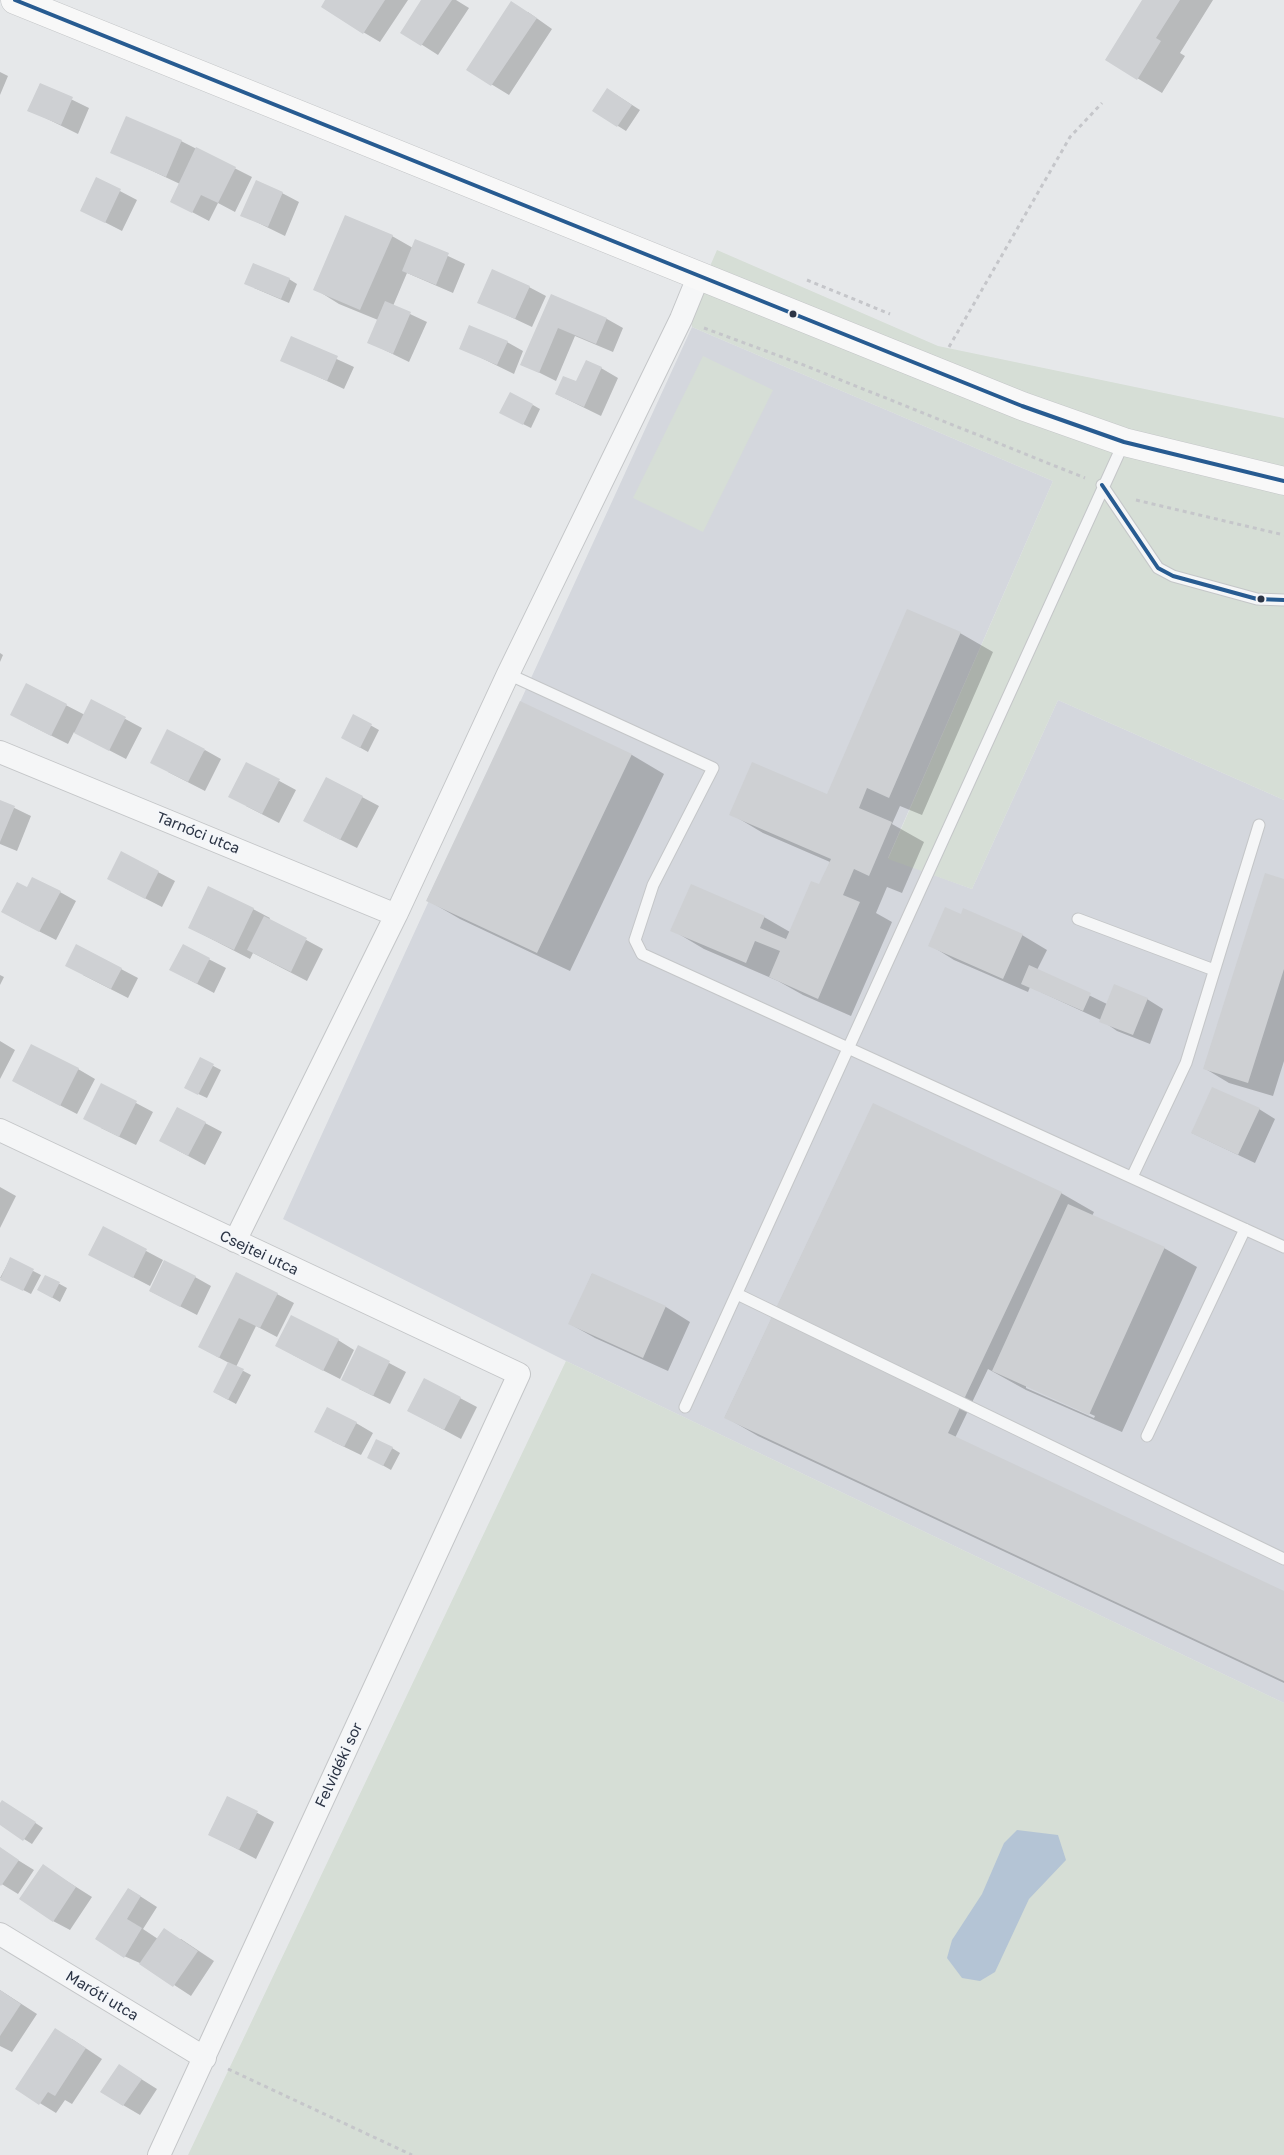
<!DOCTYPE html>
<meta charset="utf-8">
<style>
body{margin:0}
canvas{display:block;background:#e6e8ea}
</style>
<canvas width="1284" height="2155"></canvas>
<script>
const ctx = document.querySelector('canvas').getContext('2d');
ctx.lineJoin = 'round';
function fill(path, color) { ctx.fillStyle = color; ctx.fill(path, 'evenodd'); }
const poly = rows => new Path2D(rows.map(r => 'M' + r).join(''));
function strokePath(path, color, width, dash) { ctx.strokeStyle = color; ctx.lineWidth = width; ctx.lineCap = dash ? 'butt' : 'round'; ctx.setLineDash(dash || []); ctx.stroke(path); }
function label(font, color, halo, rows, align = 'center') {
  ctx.font = font + ' "Golos Text",sans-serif'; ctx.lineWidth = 5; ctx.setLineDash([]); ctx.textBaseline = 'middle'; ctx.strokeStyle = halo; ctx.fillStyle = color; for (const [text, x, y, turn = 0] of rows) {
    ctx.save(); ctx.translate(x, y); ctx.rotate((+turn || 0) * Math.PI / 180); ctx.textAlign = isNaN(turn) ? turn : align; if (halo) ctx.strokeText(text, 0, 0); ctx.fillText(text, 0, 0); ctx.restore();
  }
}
fill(poly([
 [692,327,1053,481,888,858,972,889,1058,700,1284,800,1284,1703,566,1361,283,1219]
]), '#d4d7dd');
fill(poly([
 [717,250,938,346,1284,418,1284,800,1058,700,972,889,888,859,1053,481,692,327,691,310],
 [703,356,773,390,703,532,633,498],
 [566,1361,1284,1703,1284,2155,188,2155]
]), '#d6ded6');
fill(poly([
 [1017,1830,1058,1835,1066,1860,1029,1899,995,1972,980,1981,962,1978,947,1958,952,1940,982,1894,1004,1843]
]), '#b4c4d5');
fill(poly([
 [327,0,408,0,380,42,363,32],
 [423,0,456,0,469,8,438,55,402,32],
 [1144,0,1213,0,1180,53,1185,56,1162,93,1137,78],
 [528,12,552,29,509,95,468,70],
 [0,72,8,76,0,95],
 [40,84,89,108,78,134,29,110],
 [615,94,640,110,626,131,594,111],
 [181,141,252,177,235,212,218,203,209,221,171,201,180,184,112,152],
 [97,179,137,200,122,231,81,210],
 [282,193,299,202,285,236,242,215],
 [392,236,413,248,416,241,465,264,453,293,407,273,393,306,427,322,409,362,368,342,378,320,339,304,315,289],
 [289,279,297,284,289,303,254,288],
 [529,287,546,296,532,327,479,302],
 [552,295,607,319,623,328,613,352,575,336,556,381,522,364],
 [291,338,354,367,344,389,282,360],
 [507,342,523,351,514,374,461,348],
 [601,368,618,378,601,416,556,394],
 [533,405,540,409,531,428,509,417],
 [960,633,993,652,922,815,900,806,892,824,924,842,902,893,887,887,876,913,892,922,851,1016,803,995,778,981,704,949,672,930,764,917,790,932,820,886,830,862,763,833,731,814,828,796],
 [0,653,3,655,0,662],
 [27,685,85,715,92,701,142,728,126,759,74,732,68,744,28,724],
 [521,703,632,755,664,774,570,971,460,919,427,900],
 [354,716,379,730,368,752,350,742],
 [205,750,221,759,205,791,168,772],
 [246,763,296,790,279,823,246,806],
 [362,797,379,806,357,848,321,830],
 [0,801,31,816,17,851,0,844],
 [122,853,175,881,162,907,125,888],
 [1284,880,1284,1061,1273,1096,1229,1083,1204,1068],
 [28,888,60,892,76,901,56,940,19,921],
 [253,909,270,918,269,920,323,949,307,981,253,953,250,959,190,928],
 [961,916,1022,935,1047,950,1037,970,1107,1004,1147,999,1163,1009,1150,1044,1117,1031,1101,1020,1030,987,1028,992,954,960,930,945],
 [183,946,226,968,214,993,171,970],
 [121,969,138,978,128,998,83,975],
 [0,975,4,977,0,985],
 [0,1041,15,1050,0,1079],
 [200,1059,221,1070,207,1098,194,1092],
 [78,1069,95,1079,77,1114,30,1090],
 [102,1085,153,1112,136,1145,101,1128],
 [873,1105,1061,1193,1094,1212,1092,1216,1164,1248,1197,1267,1122,1432,1026,1390,988,1369,955,1438,1284,1592,1284,1683,758,1436,725,1417],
 [1026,1385,1095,1416,1094,1418,1026,1388],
 [1259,1109,1275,1119,1255,1163,1192,1133],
 [205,1123,222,1132,205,1165,177,1150],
 [0,1187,16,1196,0,1228],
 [103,1228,163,1260,150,1286,90,1255],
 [10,1259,41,1275,31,1294,0,1278],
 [237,1273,294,1303,277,1337,256,1326,236,1367,251,1375,236,1404,214,1392,229,1363,216,1356],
 [592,1274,666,1307,690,1322,668,1371,595,1338,570,1324],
 [45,1276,67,1288,60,1302,46,1294],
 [195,1277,211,1286,197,1315,150,1291],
 [338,1340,354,1350,340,1379,293,1355],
 [359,1347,406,1372,390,1404,359,1389],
 [460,1398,477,1407,461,1439,409,1411],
 [356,1423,373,1433,361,1455,332,1441],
 [392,1448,400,1453,391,1470,368,1457],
 [228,1797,274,1822,256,1859,209,1834],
 [0,1805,10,1806,43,1828,32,1844,0,1824],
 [0,1849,34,1870,18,1894,0,1883],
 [43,1866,92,1897,70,1930,53,1921],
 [129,1889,157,1907,143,1929,158,1939,181,1939,214,1961,191,1996,142,1964,124,1956],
 [0,1990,37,2014,12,2052,0,2046],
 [72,2039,102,2059,72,2104,65,2100,56,2113,17,2089],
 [119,2065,157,2089,140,2115,123,2105]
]), '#0003');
fill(poly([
 [325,0,385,0,363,34,321,7],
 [421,0,452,0,421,46,400,33],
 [1142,0,1180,0,1156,38,1161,41,1137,80,1105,60],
 [511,1,537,18,491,86,466,70],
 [40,83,73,97,61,125,27,111],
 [607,88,632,105,617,127,592,111],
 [126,116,182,140,166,177,110,153],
 [196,147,236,167,218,203,201,195,192,213,170,202],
 [96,177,121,189,105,223,80,211],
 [256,180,283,192,268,227,240,216],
 [345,215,393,235,360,310,313,290],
 [415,239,449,253,436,285,402,271],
 [253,263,290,278,281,299,244,284],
 [492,269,530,286,515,319,477,303],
 [551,294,607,318,596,344,558,328,539,373,520,365],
 [385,301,411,312,393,354,367,343],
 [469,325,508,341,497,365,459,349],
 [291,336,338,356,327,381,280,361],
 [586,360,602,367,584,407,555,394,563,376,576,381],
 [510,392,533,404,523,425,499,413],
 [907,609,961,632,889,798,867,788,859,808,892,822,869,876,854,869,843,895,860,902,818,999,769,977,780,951,755,941,746,963,670,931,691,884,765,916,760,928,786,939,811,881,819,884,831,859,729,815,752,762,827,794],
 [26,683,67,704,51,736,10,715],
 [91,699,126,717,109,751,74,733],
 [520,701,632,754,537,953,426,901],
 [353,714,372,724,360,748,341,738],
 [167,729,205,749,188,782,150,763],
 [246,762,280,779,262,814,228,797],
 [326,777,363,796,340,840,303,821],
 [0,800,15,806,0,842],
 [121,851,159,871,145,899,107,879],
 [1265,873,1284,879,1284,969,1248,1083,1203,1069],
 [32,877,61,891,39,932,1,912,17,882,27,887],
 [208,886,254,908,234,950,188,928],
 [945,907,961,914,963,908,1023,934,1003,979,928,946],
 [264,916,307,938,291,972,247,950],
 [76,944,122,968,111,989,65,966],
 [183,944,210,958,197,984,169,970],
 [1029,965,1091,993,1083,1011,1021,984],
 [1114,984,1148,998,1133,1035,1099,1022],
 [31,1044,79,1068,60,1106,12,1081],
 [200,1057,214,1064,198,1095,184,1088],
 [101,1083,137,1101,119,1137,83,1119],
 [1212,1087,1260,1108,1238,1155,1191,1133],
 [873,1103,1062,1192,948,1433,1284,1591,1284,1681,724,1418],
 [177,1107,206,1122,188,1156,159,1141],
 [1068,1204,1165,1247,1089,1415,992,1371],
 [103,1226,147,1249,133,1278,88,1255],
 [10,1257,34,1269,23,1291,0,1280],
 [164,1260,196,1276,180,1307,149,1291],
 [236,1272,278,1293,260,1328,239,1318,219,1358,198,1347],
 [592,1273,666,1306,643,1358,568,1324],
 [45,1275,60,1282,52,1298,37,1290],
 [291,1315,339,1339,323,1371,275,1346],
 [358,1345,390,1361,373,1396,341,1380],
 [228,1362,244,1369,228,1400,213,1392],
 [424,1378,461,1397,444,1430,407,1411],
 [327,1407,357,1422,344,1447,314,1432],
 [376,1439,393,1447,383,1466,367,1458],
 [227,1796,258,1811,239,1850,208,1835],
 [2,1800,36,1822,23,1841,0,1825,0,1803],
 [0,1847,19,1860,1,1886,0,1885],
 [43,1864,76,1887,53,1922,19,1899],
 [128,1888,141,1896,127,1919,142,1928,124,1958,95,1939],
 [164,1928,198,1951,173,1987,139,1964],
 [0,1990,21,2004,0,2036],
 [55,2028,86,2048,55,2096,48,2092,39,2105,15,2089],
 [119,2064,142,2079,123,2106,100,2092]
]), '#ced0d3');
const lane = poly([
 [1102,485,1158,568,1173,576,1257,599,1284,600],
 [508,674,713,768,653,885,635,940,642,954,1284,1247],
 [1078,919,1214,970],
 [1132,1177,1186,1063,1259,825],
 [737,1294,1284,1559],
 [685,1407,1124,442],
 [1147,1436,1245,1229]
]);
const street = poly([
 [0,752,396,915],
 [0,1130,519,1374,159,2155],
 [235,1241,396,915,508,674,681,319,699,275],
 [0,1934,205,2058]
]);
const secondary = poly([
 [15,0,1022,406,1124,442,1284,481]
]);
strokePath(lane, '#c4c6c8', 13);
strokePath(street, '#c4c6c8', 24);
strokePath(secondary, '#c4c6c8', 29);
strokePath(poly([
 [807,280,890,314],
 [704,328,801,364,1085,478],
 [949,347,1070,137,1102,103],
 [1136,500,1284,535],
 [228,2069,412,2155]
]), '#c5c6ca', 3, [4, 4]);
strokePath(lane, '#f5f6f7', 11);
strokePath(street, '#f5f6f7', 22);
strokePath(secondary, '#f8f8f8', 28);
strokePath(poly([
 [15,0,1022,406,1124,442,1284,481],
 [1102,485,1158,568,1173,576,1257,599,1284,600]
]), '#275b91', 4);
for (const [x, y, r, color] of [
 [793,314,4.5,"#2b3445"],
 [1261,599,4.5,"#2b3445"]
]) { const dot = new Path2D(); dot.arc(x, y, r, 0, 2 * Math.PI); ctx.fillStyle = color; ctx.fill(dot); strokePath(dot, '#f4f6f9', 2); }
label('15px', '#2b3445', '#f4f6f9', [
 ["Tarnóci utca",198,833,22],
 ["Csejtei utca",259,1253,25],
 ["Felvidéki sor",339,1765,-65],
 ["Maróti utca",102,1996,31]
]);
</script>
